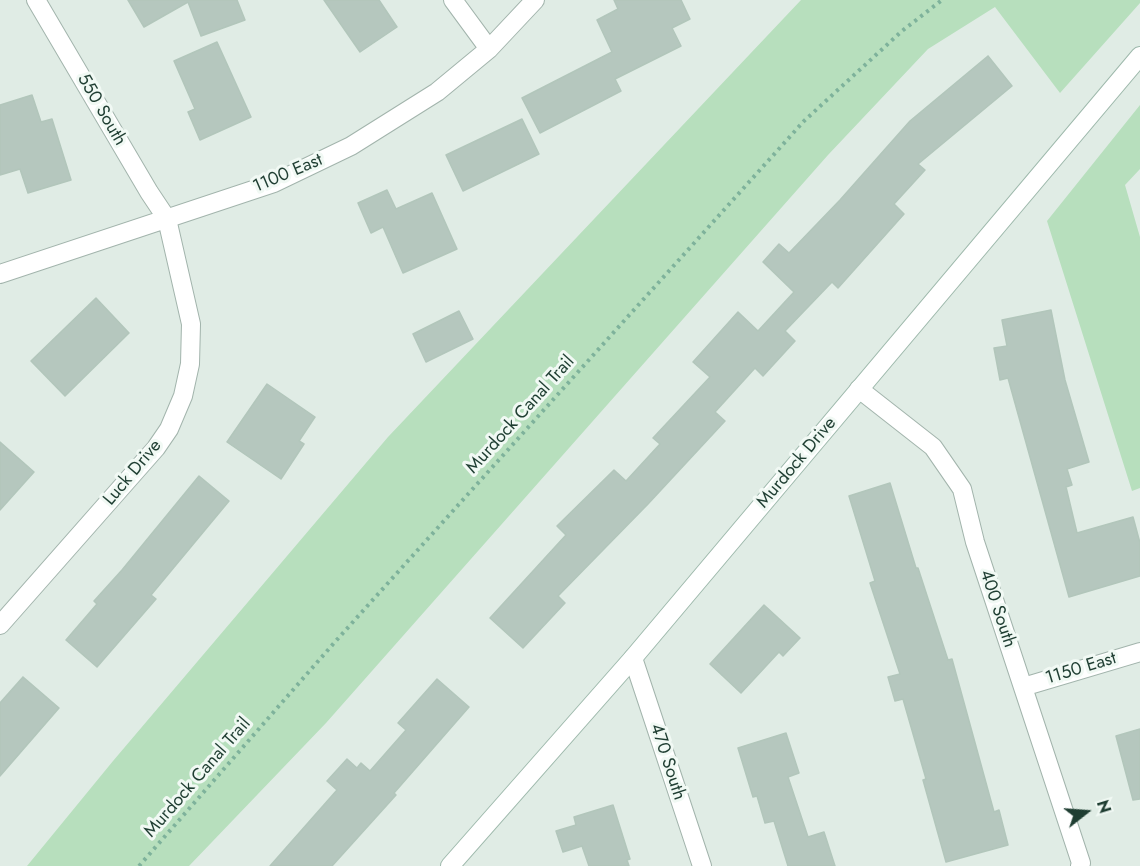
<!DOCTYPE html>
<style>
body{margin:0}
#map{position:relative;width:1140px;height:866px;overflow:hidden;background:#e0ece5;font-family:Jost,sans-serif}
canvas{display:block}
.north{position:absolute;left:1056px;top:782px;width:60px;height:60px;-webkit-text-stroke:4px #f1f9f4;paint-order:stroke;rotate:73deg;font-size:16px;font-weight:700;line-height:24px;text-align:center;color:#1f3e32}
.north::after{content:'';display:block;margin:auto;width:21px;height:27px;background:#1f3e32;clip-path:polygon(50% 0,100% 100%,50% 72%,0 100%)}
</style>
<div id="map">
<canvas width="1140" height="866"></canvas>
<div class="north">N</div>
</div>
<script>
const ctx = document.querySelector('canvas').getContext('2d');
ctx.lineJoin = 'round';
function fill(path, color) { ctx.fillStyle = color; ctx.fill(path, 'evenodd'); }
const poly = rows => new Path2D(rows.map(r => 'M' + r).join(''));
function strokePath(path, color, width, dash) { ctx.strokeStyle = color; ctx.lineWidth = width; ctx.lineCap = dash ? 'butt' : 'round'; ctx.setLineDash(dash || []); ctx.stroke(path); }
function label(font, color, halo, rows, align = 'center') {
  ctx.font = font + ' Jost,sans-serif'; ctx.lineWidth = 6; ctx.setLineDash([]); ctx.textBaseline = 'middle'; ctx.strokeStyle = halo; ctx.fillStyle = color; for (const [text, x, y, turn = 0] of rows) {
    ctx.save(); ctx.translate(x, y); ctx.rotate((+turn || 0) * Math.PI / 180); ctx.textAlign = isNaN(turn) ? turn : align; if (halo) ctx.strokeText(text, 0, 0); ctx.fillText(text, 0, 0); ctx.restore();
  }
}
fill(poly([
 [801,0,1140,0,1140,3,1060,93,995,7,928,49,828,155,326,723,189,866,27,866,113,761,388,437],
 [1140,105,1140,169,1125,185,1140,237,1140,488,1132,491,1047,221]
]), '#b7dfbd');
const building = poly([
 [128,0,237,0,245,20,201,36,188,2,144,27,128,0],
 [324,0,379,0,397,27,360,52,324,0],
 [614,0,681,0,690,19,672,28,681,46,615,79,621,91,540,133,522,98,612,52,597,20,618,9,614,0],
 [217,42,251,117,200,140,188,112,195,109,174,61,217,42],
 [988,56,1012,86,918,164,925,170,894,204,904,214,838,288,832,282,785,331,795,341,763,376,755,368,715,412,725,421,648,504,558,596,565,603,523,648,490,618,566,535,557,526,614,470,626,481,660,444,653,438,710,377,693,362,738,312,758,331,794,292,763,262,779,244,789,253,840,200,910,121,988,56],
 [32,95,41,122,52,119,71,180,28,193,20,169,0,175,0,105,32,95],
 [522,119,539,154,463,191,446,155,522,119],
 [387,190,396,209,432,193,457,249,403,273,383,227,371,233,358,203,387,190],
 [96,298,129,333,65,396,31,361,96,298],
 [1051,310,1065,380,1089,462,1067,469,1072,485,1066,487,1077,533,1133,517,1140,543,1140,576,1069,597,1008,378,1000,380,994,348,1007,346,1002,320,1051,310],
 [459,311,473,339,426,362,413,334,459,311],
 [267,384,315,417,299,441,304,444,281,479,227,442,267,384],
 [0,442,34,472,0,510,0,442],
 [199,476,229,501,151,595,156,599,97,667,66,640,97,604,94,601,122,570,199,476],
 [890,483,916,568,918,568,948,660,952,659,994,812,999,810,1008,845,946,862,923,780,926,779,903,699,895,701,888,677,900,674,870,583,875,581,849,496,890,483],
 [764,605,800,638,783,656,779,652,741,693,710,664,764,605],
 [23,677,59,708,0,776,0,703,23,677],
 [437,679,469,707,394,793,396,795,332,866,270,866,337,790,327,781,347,759,357,768,361,763,370,771,406,730,398,723,437,679],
 [1140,729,1140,799,1133,800,1116,736,1140,729],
 [786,733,799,773,788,777,808,837,824,832,835,866,788,866,774,821,765,823,757,796,753,797,738,748,786,733],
 [613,805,630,859,627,860,629,866,589,866,582,846,563,852,556,831,576,825,574,817,613,805]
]);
fill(building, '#b5c7be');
strokePath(building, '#b2c6bb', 1.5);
const street = poly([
 [453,0,489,49],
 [0,274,274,183,351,146,437,92,489,49,535,0],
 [859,389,933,447,962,489,975,542,1081,863,1080,866],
 [0,625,156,448,169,429,183,396,190,364,191,324,167,219,149,192,36,0],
 [633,658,702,866],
 [1023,687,1140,652]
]);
const secondary = poly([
 [450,866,633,658,1140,56]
]);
strokePath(street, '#a2b4ac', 20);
strokePath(secondary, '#9eb9ac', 20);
strokePath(poly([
 [139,866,334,643,804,121,902,31,942,0]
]), '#7eb29b', 4, [3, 4.5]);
strokePath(street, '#fff', 18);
strokePath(secondary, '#fff', 18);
label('18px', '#1f3e32', '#f1f9f4', [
 ["550 South",101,110,60],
 ["1100 East",288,174,-23],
 ["Murdock Canal Trail",521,415,-48],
 ["Murdock Drive",797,463,-50],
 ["Luck Drive",133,473,-50],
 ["400 South",997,609,72],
 ["1150 East",1081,669,-17],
 ["470 South",667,762,72],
 ["Murdock Canal Trail",198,778,-49]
]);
</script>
